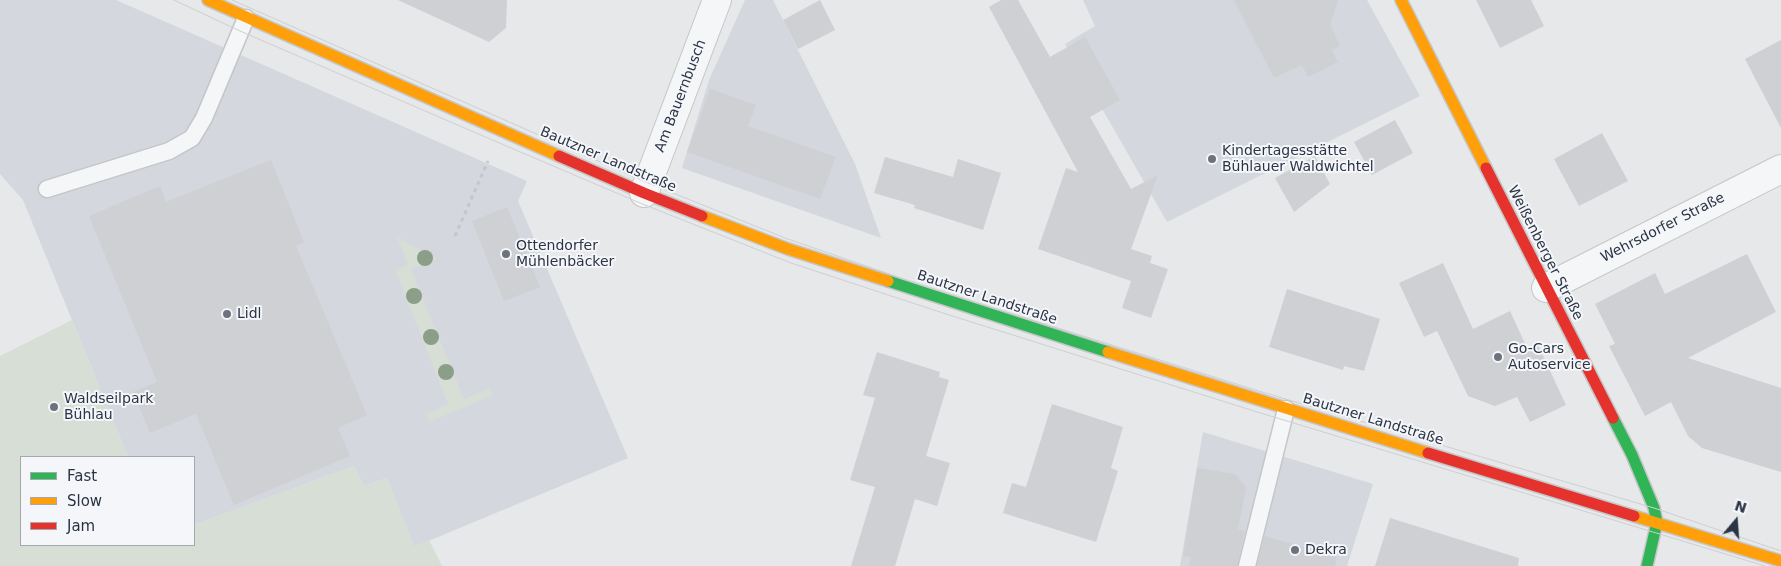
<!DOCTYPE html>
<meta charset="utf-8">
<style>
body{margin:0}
#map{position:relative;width:1781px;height:566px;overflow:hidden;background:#e6e8ea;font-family:"DejaVu Sans",sans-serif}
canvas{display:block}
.legend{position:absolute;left:20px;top:456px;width:175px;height:90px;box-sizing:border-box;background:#f4f6f9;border:1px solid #a4a8b1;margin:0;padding:6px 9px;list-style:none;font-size:15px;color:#2b3445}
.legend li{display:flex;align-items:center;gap:10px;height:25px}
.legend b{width:25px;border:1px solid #a4a8b1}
.north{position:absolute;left:1711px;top:496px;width:50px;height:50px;-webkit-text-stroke:4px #f4f6f9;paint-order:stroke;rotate:18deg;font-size:14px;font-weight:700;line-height:20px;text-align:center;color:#2b3445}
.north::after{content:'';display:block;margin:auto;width:18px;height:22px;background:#2b3445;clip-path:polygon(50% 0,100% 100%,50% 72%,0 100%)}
</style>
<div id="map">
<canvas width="1781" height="566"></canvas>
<ul class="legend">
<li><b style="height:6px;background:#30b455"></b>Fast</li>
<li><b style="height:6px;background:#ff9f0a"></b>Slow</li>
<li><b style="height:6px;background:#e5322d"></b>Jam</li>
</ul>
<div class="north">N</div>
</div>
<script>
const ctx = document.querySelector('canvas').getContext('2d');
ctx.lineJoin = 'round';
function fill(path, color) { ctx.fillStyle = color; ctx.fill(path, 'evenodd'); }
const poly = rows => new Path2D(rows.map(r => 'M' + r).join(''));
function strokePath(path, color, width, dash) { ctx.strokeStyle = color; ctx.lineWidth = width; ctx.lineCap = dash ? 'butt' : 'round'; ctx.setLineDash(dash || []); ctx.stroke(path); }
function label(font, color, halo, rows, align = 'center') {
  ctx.font = font + ' "DejaVu Sans",sans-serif'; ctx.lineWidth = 4; ctx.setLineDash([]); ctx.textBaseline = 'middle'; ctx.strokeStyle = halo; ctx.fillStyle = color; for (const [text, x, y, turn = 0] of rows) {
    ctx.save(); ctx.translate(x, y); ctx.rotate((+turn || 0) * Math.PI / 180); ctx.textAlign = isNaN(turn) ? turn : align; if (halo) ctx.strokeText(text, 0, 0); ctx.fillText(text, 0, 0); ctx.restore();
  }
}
fill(poly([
 [0,0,116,0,527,181,518,201,628,458,414,547,387,478,364,486,354,466,194,525,194,457,128,457,23,200,0,174],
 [745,0,773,0,855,164,881,238,682,168,709,80],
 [1083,0,1367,0,1420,96,1167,222,1065,44,1095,26],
 [1203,432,1373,484,1347,566,1180,566]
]), '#d4d7dd');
fill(poly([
 [397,237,437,259,411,269,464,399,490,388,493,395,429,422,426,414,448,404,395,270,408,265],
 [72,320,128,457,21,457,21,545,194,545,194,525,354,466,364,486,387,478,414,546,429,540,442,566,0,566,0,356]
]), '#d6ded6');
fill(poly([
 [398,0,507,0,506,28,489,42],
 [820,0,835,30,798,49,783,20],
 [1001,0,1018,0,1050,57,1085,37,1120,100,1090,117,1131,189,1158,175,1131,249,1152,256,1150,263,1168,269,1151,318,1122,308,1131,281,1038,249,1066,168,1078,172,989,7],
 [1234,0,1338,0,1330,24,1340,46,1331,50,1338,62,1308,77,1302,65,1274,78],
 [1476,0,1531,0,1544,26,1500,48],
 [1781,40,1781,128,1745,59],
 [710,89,756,105,748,126,836,157,820,199,687,152],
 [1395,120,1413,153,1372,175,1354,142],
 [1602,133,1628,181,1579,206,1554,159],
 [1315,156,1330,184,1294,212,1275,178],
 [885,157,953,177,958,159,1001,173,983,230,914,208,915,205,874,193],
 [271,160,304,242,296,246,367,415,338,428,350,456,234,505,196,414,150,433,133,392,157,382,89,216,160,186,166,202],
 [507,207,540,287,504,301,472,221],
 [1747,254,1776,312,1688,358,1781,388,1781,472,1702,448,1688,436,1671,402,1645,416,1609,346,1615,344,1595,304,1655,273,1665,294],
 [1443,263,1473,329,1510,311,1528,350,1538,345,1566,405,1530,422,1517,397,1495,406,1468,396,1437,331,1424,337,1399,283],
 [1287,289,1380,319,1364,371,1344,366,1343,370,1269,347],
 [877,352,940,372,939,377,949,380,926,456,950,463,937,506,915,499,895,566,851,566,875,487,850,480,875,398,863,395],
 [1052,404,1123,427,1111,468,1118,471,1096,542,1003,513,1012,483,1026,487],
 [1197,468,1235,474,1246,487,1238,529,1245,531,1237,566,1189,566,1191,557,1183,556],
 [1390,518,1519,558,1518,566,1375,566],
 [1265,536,1337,557,1335,566,1257,566]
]), '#ced0d3');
const lane = poly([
 [47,189,169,151,192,138,204,118,246,18],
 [1247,566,1286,409]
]);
const street = poly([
 [644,193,717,0],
 [1546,288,1781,169]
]);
const fast = poly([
 [888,281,1108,352],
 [1613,418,1632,455,1654,508,1657,522,1647,566]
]);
const slow = poly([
 [208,0,559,156],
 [1401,0,1486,168],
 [702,216,788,249,888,281],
 [1108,352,1428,453],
 [1634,516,1781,561]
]);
const jam = poly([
 [559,156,644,193,702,216],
 [1486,168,1613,418],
 [1428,453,1634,516]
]);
strokePath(lane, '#c4c6c8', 19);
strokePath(street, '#c4c6c8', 30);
strokePath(fast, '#c4c6c8', 14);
strokePath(slow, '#c4c6c8', 14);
strokePath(jam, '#c4c6c8', 14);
strokePath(poly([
 [455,236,488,161]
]), '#c5c6ca', 3, [4, 4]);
strokePath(lane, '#f5f6f7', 16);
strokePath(street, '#f5f6f7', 28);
strokePath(fast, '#30b455', 11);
strokePath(slow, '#ff9f0a', 11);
strokePath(jam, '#e5322d', 11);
strokePath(poly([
 [174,0,240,31,497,142,640,203,791,263,943,313,1254,411,1765,566],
 [232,0,648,183,785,238,927,287,1262,392,1654,508,1781,551]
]), '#cecfd2', 1);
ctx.fillStyle = '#8a9e88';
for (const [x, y] of [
 [425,258],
 [414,296],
 [431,337],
 [446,372]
]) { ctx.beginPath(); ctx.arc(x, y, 8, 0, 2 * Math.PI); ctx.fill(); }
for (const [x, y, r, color] of [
 [1212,159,5,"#6c737f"],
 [506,254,5,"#6c737f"],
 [227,314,5,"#6c737f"],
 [1498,357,5,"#6c737f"],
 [54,407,5,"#6c737f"],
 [1295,550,5,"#6c737f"]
]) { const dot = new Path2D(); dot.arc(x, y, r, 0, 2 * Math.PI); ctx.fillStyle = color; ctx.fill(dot); strokePath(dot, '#f4f6f9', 2); }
label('14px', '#2b3445', '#f4f6f9', [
 ["Am Bauernbusch",681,96,-69],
 ["Bautzner Landstraße",608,160,23],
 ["Wehrsdorfer Straße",1663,228,-27],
 ["Weißenberger Straße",1545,253,63],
 ["Bautzner Landstraße",987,298,18],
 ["Bautzner Landstraße",1373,420,17]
]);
label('14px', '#2b3445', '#f4f6f9', [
 ["Kindertagesstätte",1222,151],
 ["Bühlauer Waldwichtel",1222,167],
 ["Ottendorfer",516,246],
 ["Mühlenbäcker",516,262],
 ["Lidl",237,314],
 ["Go-Cars",1508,349],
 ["Autoservice",1508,365],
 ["Waldseilpark",64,399],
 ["Bühlau",64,415],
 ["Dekra",1305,550]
], 'left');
</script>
